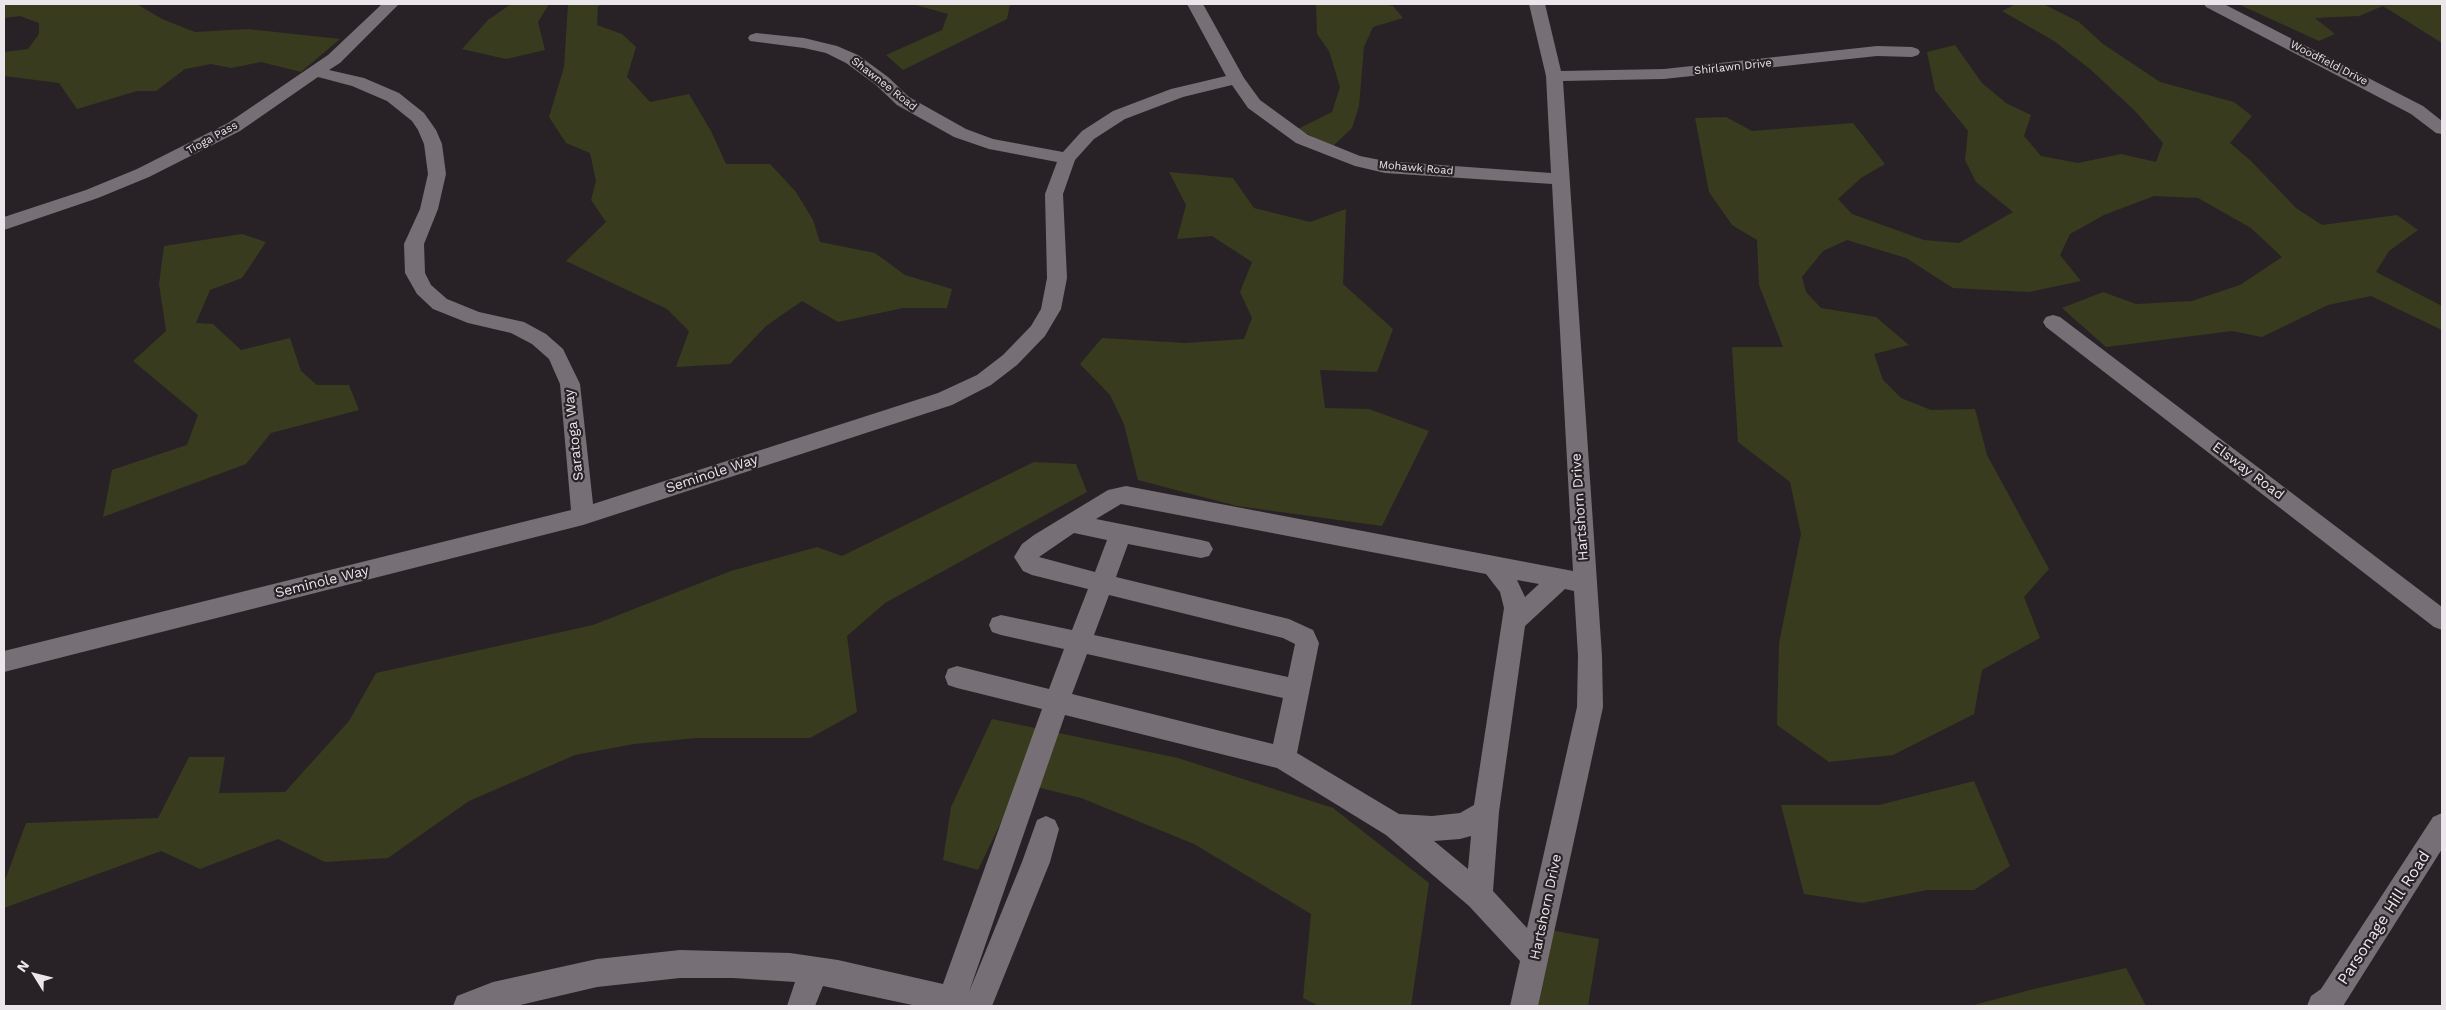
<!DOCTYPE html>
<style>
body{margin:0}
#map{position:relative;width:2446px;height:1010px;overflow:hidden;background:#282227;font-family:"Work Sans",sans-serif}
canvas{display:block}
.frame{position:absolute;inset:0;border:5px solid #eae6ea;pointer-events:none}
.north{position:absolute;left:10px;top:950px;width:50px;height:50px;-webkit-text-stroke:4px #282227;paint-order:stroke;rotate:306deg;font-size:14px;font-weight:700;line-height:20px;text-align:center;color:#eae6ea}
.north::after{content:'';display:block;margin:auto;width:18px;height:22px;background:#eae6ea;clip-path:polygon(50% 0,100% 100%,50% 72%,0 100%)}
</style>
<div id="map">
<canvas width="2446" height="1010"></canvas>
<div class="frame"></div>
<div class="north">N</div>
</div>
<script>
const ctx = document.querySelector('canvas').getContext('2d');
ctx.lineJoin = 'round';
function fill(path, color) { ctx.fillStyle = color; ctx.fill(path, 'evenodd'); }
const poly = rows => new Path2D(rows.map(r => 'M' + r).join(''));
function label(font, color, halo, rows, align = 'center') {
  ctx.font = font + ' "Work Sans",sans-serif'; ctx.lineWidth = 4.5; ctx.setLineDash([]); ctx.textBaseline = 'middle'; ctx.strokeStyle = halo; ctx.fillStyle = color; for (const [text, x, y, turn = 0] of rows) {
    ctx.save(); ctx.translate(x, y); ctx.rotate((+turn || 0) * Math.PI / 180); ctx.textAlign = isNaN(turn) ? turn : align; if (halo) ctx.strokeText(text, 0, 0); ctx.fillText(text, 0, 0); ctx.restore();
  }
}
fill(poly([
 [4,4,137,4,162,19,195,32,248,29,340,39,301,72,261,62,231,68,211,64,185,69,156,91,137,91,77,109,59,83,4,76,4,52,28,49,39,34,39,23,20,16,4,18],
 [511,4,554,4,549,4,538,22,545,50,506,59,462,49,488,20],
 [568,4,607,4,598,6,597,25,622,34,636,47,627,77,650,102,689,94,711,131,726,164,770,164,796,192,813,220,820,242,875,253,905,275,952,289,947,308,903,308,838,322,802,301,766,326,730,364,676,367,689,331,667,309,566,261,606,222,591,200,596,181,590,153,566,143,549,117,564,67],
 [912,4,1010,4,1007,19,903,70,886,55,942,30,948,14],
 [1316,4,1383,4,1393,6,1403,18,1373,27,1364,47,1359,106,1352,128,1332,147,1298,129,1332,112,1340,87,1329,51,1317,34],
 [2016,4,2043,4,2079,22,2103,44,2160,82,2234,102,2252,116,2230,143,2251,161,2296,208,2322,225,2397,215,2418,230,2389,251,2376,272,2442,306,2442,330,2371,296,2328,305,2262,337,2232,331,2106,347,2062,308,2103,292,2136,304,2192,301,2240,285,2282,257,2251,228,2198,198,2154,196,2104,215,2070,234,2060,255,2081,281,2029,292,1953,288,1906,258,1847,240,1823,251,1802,277,1806,292,1821,308,1876,317,1909,345,1874,354,1883,380,1901,398,1931,410,1975,409,1987,455,2049,569,2024,597,2040,638,1982,670,1974,714,1893,755,1829,762,1777,725,1779,643,1801,534,1790,482,1738,442,1732,347,1783,347,1759,285,1757,240,1732,225,1709,192,1695,118,1726,117,1752,131,1853,123,1885,164,1861,178,1838,199,1852,214,1924,240,1959,243,2013,212,1976,182,1965,160,1968,131,1935,90,1927,52,1955,45,1982,83,2006,103,2031,115,2024,136,2041,156,2078,163,2121,154,2156,162,2163,143,2135,111,2090,69,2054,41,2002,11],
 [2238,4,2442,4,2442,43,2383,6,2359,16,2315,18,2335,34,2319,41],
 [1169,172,1233,178,1254,208,1310,222,1346,209,1343,284,1393,329,1377,372,1320,370,1325,408,1369,409,1429,431,1382,526,1237,506,1138,480,1124,424,1110,395,1080,364,1102,338,1185,343,1244,339,1252,318,1240,292,1252,262,1212,236,1177,239,1186,205],
 [242,234,266,242,242,278,210,290,196,323,213,324,241,350,290,338,301,371,317,385,349,385,359,410,271,433,246,464,103,517,112,470,187,445,198,415,133,361,166,331,159,284,164,246],
 [1034,462,1076,464,1087,492,885,603,847,636,857,712,810,738,696,738,634,744,575,755,469,801,388,858,325,862,278,839,200,869,161,851,4,908,4,883,26,823,158,818,189,757,225,757,219,793,285,792,349,721,376,673,593,625,731,571,817,547,842,556],
 [992,719,1178,758,1333,808,1429,883,1411,1006,1319,1006,1303,998,1311,914,1194,844,1081,798,1020,783,978,870,943,860,951,807],
 [1974,781,2010,866,1974,890,1927,890,1862,903,1804,894,1781,805,1879,805],
 [1550,930,1599,939,1588,1006,1536,1006],
 [2126,968,2146,1006,1970,1006,2034,989]
]), '#383b1e');
fill(poly([
 [382,4,399,4,340,63,329,70,364,78,399,93,424,113,436,130,442,144,446,174,438,209,424,244,425,273,431,285,447,299,479,312,524,322,546,334,563,349,580,384,593,504,938,393,977,375,1003,355,1031,326,1041,309,1047,278,1045,194,1057,162,989,149,954,137,897,105,876,85,846,63,826,53,804,48,750,41,748,38,750,35,756,33,804,38,837,46,858,55,888,77,909,97,966,129,993,139,1063,152,1082,131,1113,111,1171,89,1226,76,1187,4,1203,4,1244,78,1260,100,1308,135,1360,156,1385,161,1551,173,1546,76,1529,4,1545,4,1561,71,1664,69,1877,46,1912,47,1918,49,1920,52,1918,55,1912,57,1877,56,1664,79,1563,81,1602,656,1603,707,1538,1006,1510,1006,1520,961,1469,906,1386,835,1277,768,1065,715,969,992,1022,862,1037,820,1046,816,1055,820,1059,829,1050,862,992,1006,917,1006,823,986,815,1006,787,1006,795,982,733,978,680,978,597,987,516,1006,453,1006,457,996,493,982,597,959,680,950,790,953,838,960,943,984,1042,709,957,688,948,685,945,677,948,669,957,666,1049,689,1064,649,1001,635,992,632,989,625,992,618,1001,615,1072,630,1088,589,1032,575,1023,571,1014,557,1022,544,1034,535,1108,490,1126,486,1573,571,1552,184,1385,173,1355,166,1296,143,1248,108,1232,85,1183,97,1125,119,1094,139,1075,160,1063,194,1067,278,1061,309,1045,336,1017,365,991,385,952,405,583,525,4,672,4,651,571,510,560,384,549,359,532,344,511,333,468,323,433,309,417,294,405,273,404,244,420,209,428,174,424,144,418,130,412,121,387,101,352,86,318,77,240,131,149,177,98,198,4,230,4,217,86,190,137,169,228,123,328,55,382,4],
 [1121,504,1486,574,1500,592,1504,608,1474,805,1460,813,1432,816,1399,814,1297,753,1319,643,1313,630,1289,619,1116,577,1128,544,1201,558,1209,556,1213,549,1209,542,1201,540,1096,519,1121,504],
 [1074,533,1107,540,1095,572,1039,557,1074,533],
 [1517,580,1539,584,1525,597,1517,580],
 [1565,589,1574,591,1578,656,1577,707,1527,928,1493,891,1499,812,1525,626,1565,589],
 [1109,595,1283,638,1295,644,1288,677,1094,635,1109,595],
 [1087,654,1283,698,1273,744,1072,694,1087,654],
 [1471,836,1468,869,1434,841,1460,839,1471,836],
 [2204,4,2224,4,2423,106,2442,121,2442,134,2436,133,2411,114,2206,7,2204,4],
 [2053,315,2060,317,2442,607,2442,630,2434,627,2046,327,2043,322,2046,317,2053,315],
 [2442,813,2442,849,2343,1006,2307,1006,2311,996,2321,989,2433,817,2442,813]
]), '#766f75');
label('11px', '#eae6ea', '#282227', [
 ["Woodfield Drive",2329,63,27],
 ["Shirlawn Drive",1733,67,-6],
 ["Shawnee Road",884,84,38],
 ["Tioga Pass",212,138,-29],
 ["Mohawk Road",1416,168,5]
]);
label('14px', '#eae6ea', '#282227', [
 ["Saratoga Way",574,435,-96],
 ["Elsway Road",2248,471,37],
 ["Seminole Way",712,474,-18],
 ["Hartshorn Drive",1580,507,-94],
 ["Seminole Way",322,582,-14],
 ["Hartshorn Drive",1546,907,-78]
]);
label('16px', '#eae6ea', '#282227', [
 ["Parsonage Hill Road",2384,918,-57]
]);
</script>
